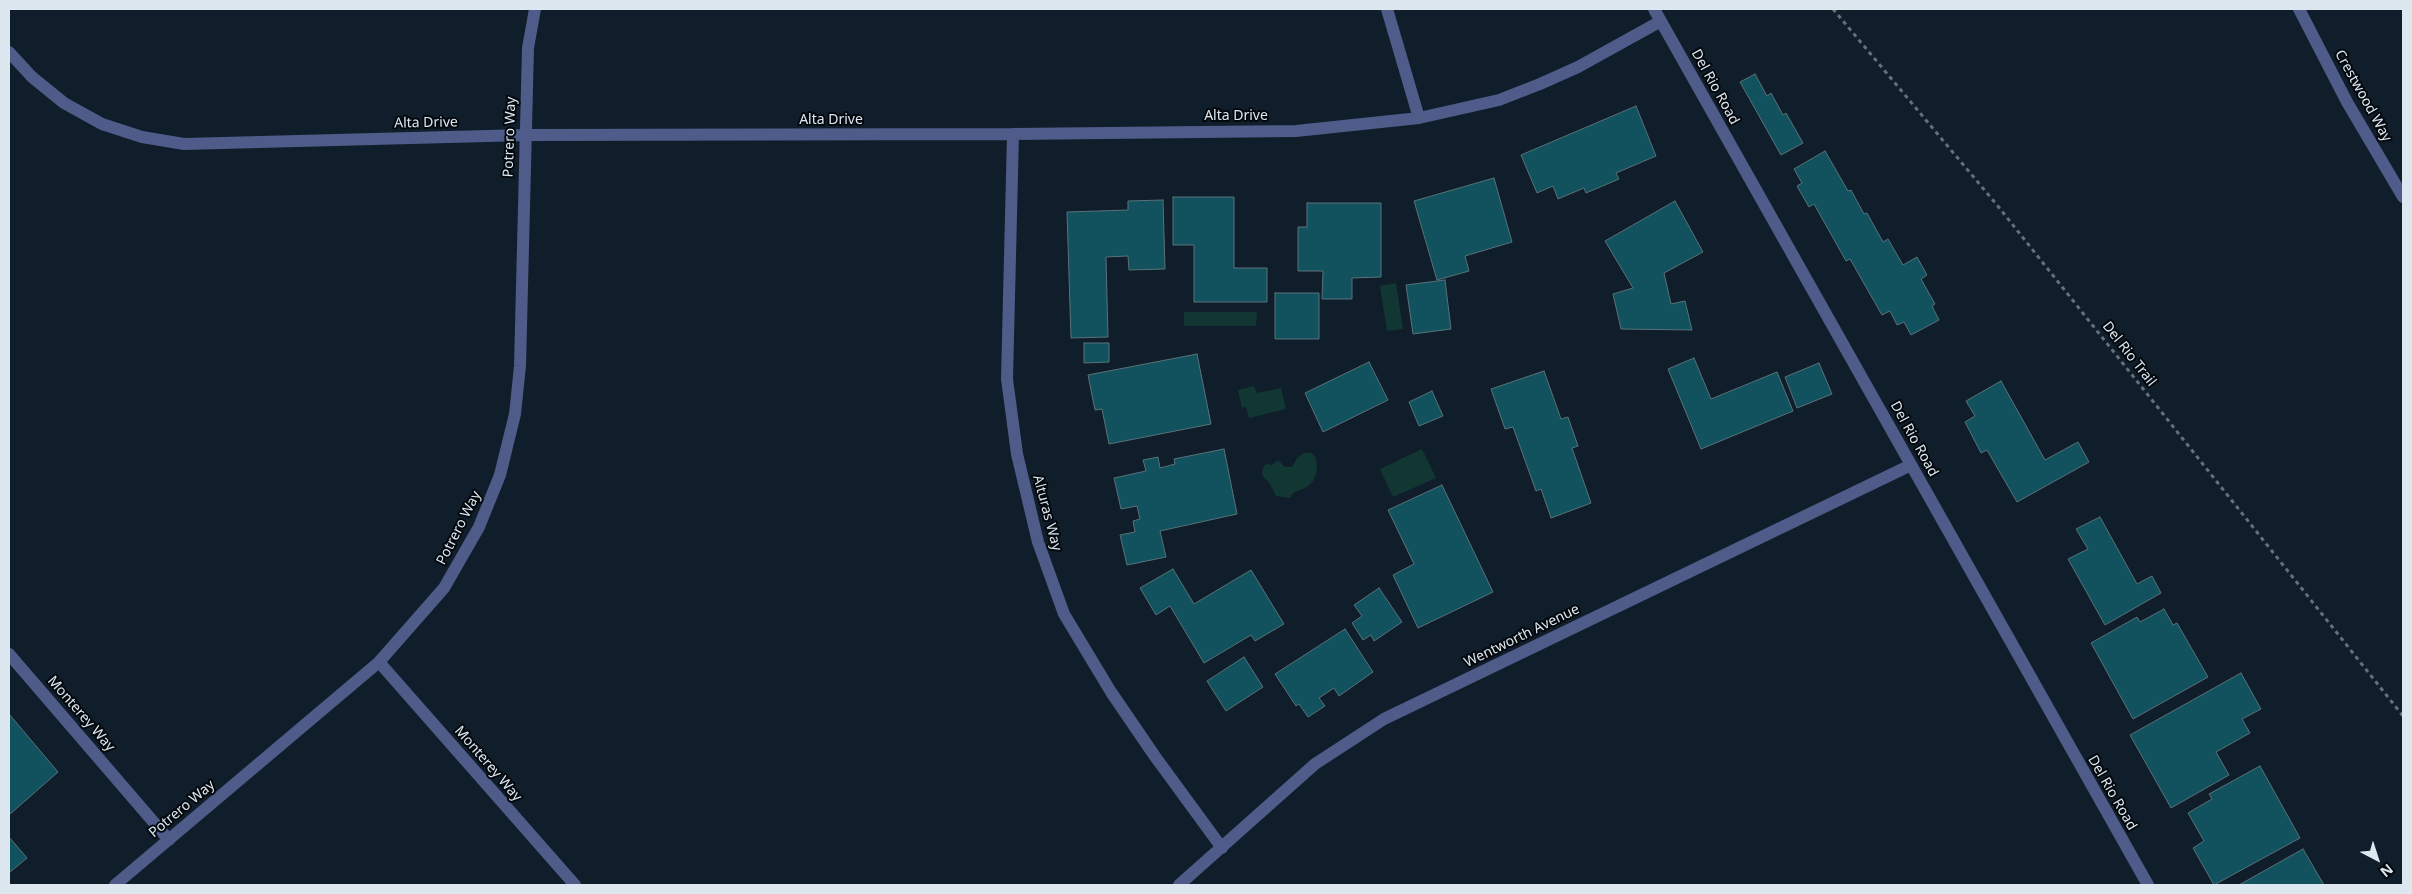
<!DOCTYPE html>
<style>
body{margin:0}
#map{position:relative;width:2412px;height:894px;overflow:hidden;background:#0f1e2a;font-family:"Noto Sans",sans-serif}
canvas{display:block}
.frame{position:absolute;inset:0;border:10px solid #dde7f0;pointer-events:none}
.north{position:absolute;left:2352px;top:834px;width:50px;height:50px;-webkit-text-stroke:4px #03080d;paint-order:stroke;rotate:140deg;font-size:14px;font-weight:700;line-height:20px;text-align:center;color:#dde7f0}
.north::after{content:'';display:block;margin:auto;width:18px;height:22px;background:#dde7f0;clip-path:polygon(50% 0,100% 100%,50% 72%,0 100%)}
</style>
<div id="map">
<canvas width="2412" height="894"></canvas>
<div class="frame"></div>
<div class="north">N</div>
</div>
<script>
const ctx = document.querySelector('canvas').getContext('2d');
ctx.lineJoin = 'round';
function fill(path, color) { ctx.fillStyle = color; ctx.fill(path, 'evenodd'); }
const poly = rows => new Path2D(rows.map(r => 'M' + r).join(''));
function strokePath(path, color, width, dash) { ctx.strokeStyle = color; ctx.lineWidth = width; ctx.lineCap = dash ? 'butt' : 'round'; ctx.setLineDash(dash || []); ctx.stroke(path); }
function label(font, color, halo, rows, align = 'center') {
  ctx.font = font + ' "Noto Sans",sans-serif'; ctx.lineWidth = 4; ctx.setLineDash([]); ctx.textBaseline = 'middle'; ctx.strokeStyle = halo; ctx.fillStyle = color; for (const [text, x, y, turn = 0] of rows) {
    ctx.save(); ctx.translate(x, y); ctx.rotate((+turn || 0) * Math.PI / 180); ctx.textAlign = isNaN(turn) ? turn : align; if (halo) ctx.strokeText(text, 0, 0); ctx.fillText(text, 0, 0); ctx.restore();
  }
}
fill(poly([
 [1396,283,1403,329,1387,331,1380,286],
 [1184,312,1257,312,1256,326,1184,326],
 [1254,386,1257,393,1281,388,1286,409,1249,418,1246,407,1242,408,1238,390],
 [1422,449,1436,478,1393,497,1380,469],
 [1304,453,1312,453,1316,458,1317,471,1313,481,1307,487,1293,493,1290,498,1276,496,1270,484,1262,475,1263,468,1266,464,1272,465,1278,460,1285,467,1292,467,1298,457]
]), '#123733');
const building = poly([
 [1755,74,1767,96,1771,93,1783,115,1786,113,1803,143,1781,155,1740,82,1755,74],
 [1636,106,1656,156,1616,173,1619,179,1586,193,1584,188,1558,199,1553,186,1537,193,1521,155,1636,106],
 [1825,151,1848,191,1851,190,1864,214,1867,213,1883,242,1888,239,1903,265,1917,257,1927,275,1921,279,1935,304,1932,306,1939,320,1911,335,1904,322,1897,325,1890,311,1882,315,1850,259,1846,261,1814,204,1809,207,1797,186,1802,183,1794,169,1825,151],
 [1494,178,1512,242,1465,256,1469,271,1437,280,1414,201,1494,178],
 [1173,197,1234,197,1234,268,1267,268,1267,302,1194,302,1194,245,1173,245,1173,197],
 [1163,200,1165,269,1129,270,1128,256,1106,257,1108,337,1071,338,1067,212,1128,210,1128,201,1163,200],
 [1675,201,1703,252,1664,273,1671,304,1685,301,1692,330,1621,329,1613,294,1633,288,1605,241,1675,201],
 [1307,203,1381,203,1381,277,1352,278,1352,299,1322,299,1323,271,1298,271,1298,227,1307,227,1307,203],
 [1445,280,1451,329,1413,334,1406,285,1445,280],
 [1275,293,1319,293,1319,339,1275,339,1275,293],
 [1084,343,1109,343,1109,362,1084,363,1084,343],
 [1197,354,1211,424,1109,444,1102,409,1095,410,1088,375,1197,354],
 [1694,358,1711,399,1777,372,1793,411,1701,449,1668,369,1694,358],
 [1369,362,1388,400,1323,432,1305,393,1369,362],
 [1819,363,1832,394,1797,408,1785,377,1819,363],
 [1544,371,1561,419,1568,417,1578,446,1572,448,1591,503,1551,518,1541,489,1536,491,1513,427,1505,429,1491,389,1544,371],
 [2001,381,2045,460,2078,442,2089,462,2017,502,1987,450,1981,453,1965,422,1975,416,1966,401,2001,381],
 [1432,391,1443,416,1419,426,1409,402,1432,391],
 [1224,449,1237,514,1160,531,1166,557,1127,565,1120,535,1135,532,1133,521,1140,519,1137,506,1121,509,1114,478,1146,471,1143,460,1158,457,1160,468,1175,464,1174,459,1224,449],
 [1442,485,1493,592,1418,628,1393,575,1414,564,1388,510,1442,485],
 [2100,517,2137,584,2152,576,2161,593,2105,625,2068,559,2088,549,2076,529,2100,517],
 [1173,569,1194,604,1251,570,1284,624,1255,641,1251,635,1204,663,1170,606,1156,615,1140,588,1173,569],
 [1379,588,1402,622,1374,641,1371,635,1363,640,1352,623,1362,616,1354,605,1379,588],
 [2164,609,2173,625,2177,623,2208,677,2133,719,2091,643,2137,617,2140,622,2164,609],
 [1345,629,1373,672,1339,696,1334,688,1319,698,1325,706,1308,717,1299,704,1296,706,1275,674,1345,629],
 [1244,657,1263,687,1226,711,1207,681,1244,657],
 [2241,673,2261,709,2242,719,2250,733,2216,752,2229,775,2171,808,2130,735,2241,673],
 [9,714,58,772,9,815,9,714],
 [2260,766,2300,838,2214,885,2193,848,2204,841,2188,813,2212,799,2209,794,2260,766],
 [9,837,27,858,9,873,9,837],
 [2303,849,2324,885,2239,885,2303,849]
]);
fill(building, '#12525f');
strokePath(building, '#597278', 1);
strokePath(poly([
 [1833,9,1997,205,2403,716]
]), '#64717c', 3, [4, 4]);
strokePath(poly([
 [1387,9,1419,118],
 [1654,9,2148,885],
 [2299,9,2347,102,2403,197],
 [9,52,32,77,64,103,102,124,142,137,184,144,525,135,1013,134,1296,131,1419,118,1499,100,1540,84,1578,67,1661,21],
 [1013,134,1007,379,1017,454,1038,542,1064,614,1111,692,1154,755,1222,848],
 [9,654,169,840],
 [379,662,575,885],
 [115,885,379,662,444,588,479,527,500,475,515,414,520,366,528,48,535,9],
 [1179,885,1315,764,1384,719,1911,465]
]), '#4f5b88', 12);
label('14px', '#dde7f0', '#03080d', [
 ["Del Rio Road",1715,87,61],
 ["Crestwood Way",2363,96,61],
 ["Alta Drive",1236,116],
 ["Alta Drive",831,120],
 ["Alta Drive",426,123,-1],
 ["Potrero Way",510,137,-88],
 ["Del Rio Trail",2129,354,52],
 ["Del Rio Road",1914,439,61],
 ["Alturas Way",1047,513,75],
 ["Potrero Way",459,528,-63],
 ["Wentworth Avenue",1522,636,-26],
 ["Monterey Way",81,714,49],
 ["Monterey Way",488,764,49],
 ["Del Rio Road",2112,793,60],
 ["Potrero Way",182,809,-40]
]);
</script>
